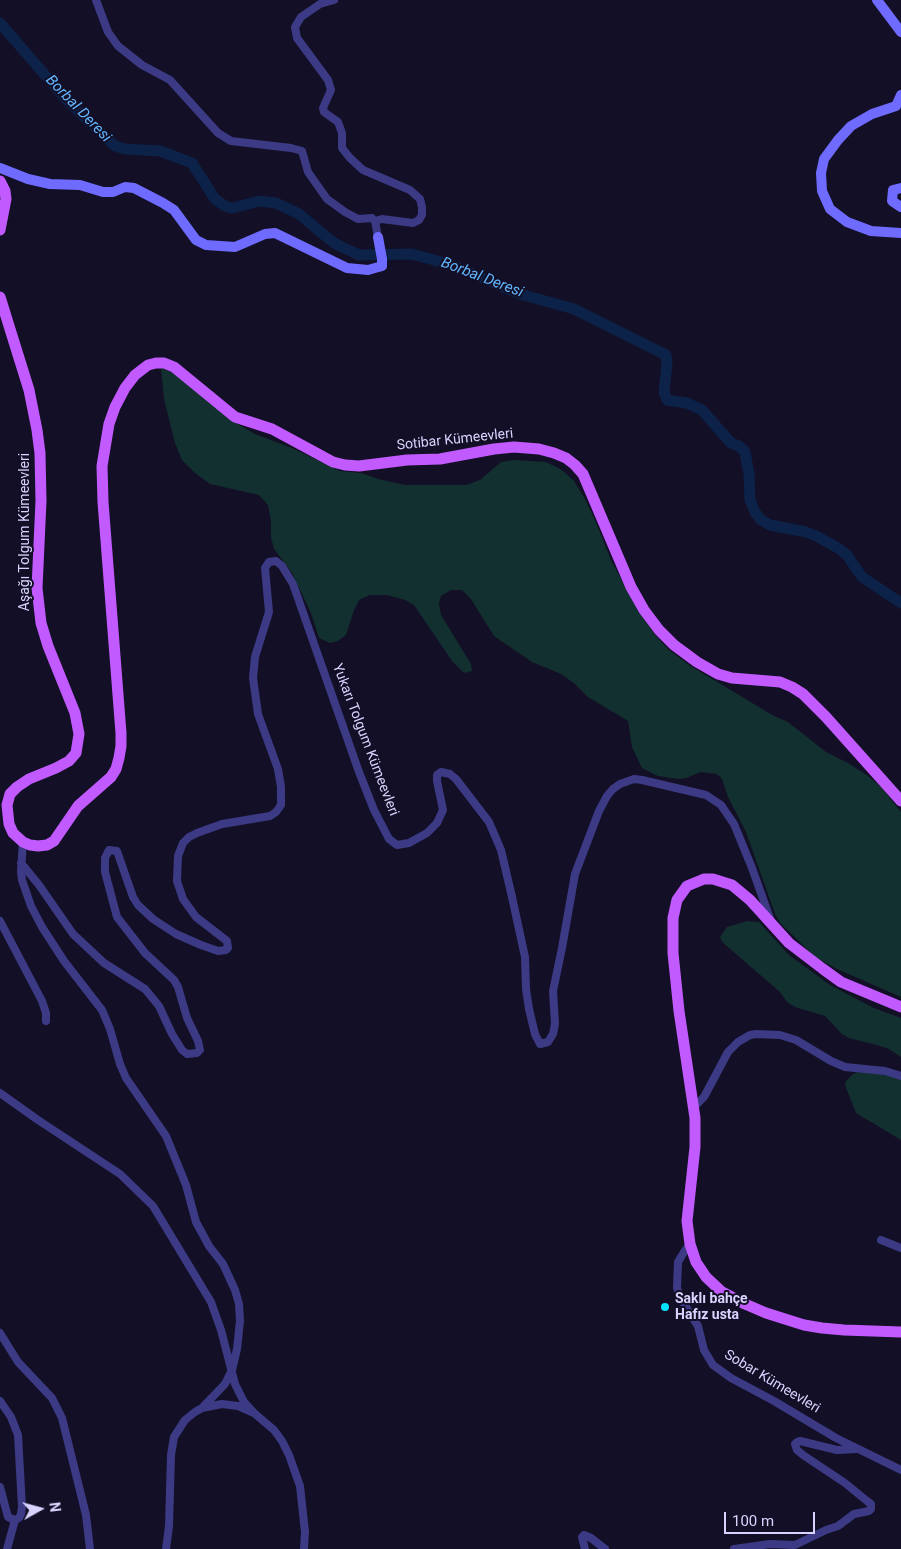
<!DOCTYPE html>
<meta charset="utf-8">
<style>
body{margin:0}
#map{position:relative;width:901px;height:1549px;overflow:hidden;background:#130f26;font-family:Roboto,sans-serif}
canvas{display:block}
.north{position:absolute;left:15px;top:1484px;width:50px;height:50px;-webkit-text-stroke:4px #130f26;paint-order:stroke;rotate:83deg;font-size:14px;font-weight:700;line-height:20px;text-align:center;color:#d9d4ff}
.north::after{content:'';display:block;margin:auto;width:18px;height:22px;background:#d9d4ff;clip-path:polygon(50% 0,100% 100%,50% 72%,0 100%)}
.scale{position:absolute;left:724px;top:1512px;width:91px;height:22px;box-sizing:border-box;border:2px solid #d9d4ff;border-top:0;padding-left:6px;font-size:15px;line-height:18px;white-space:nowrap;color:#d9d4ff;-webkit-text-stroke:4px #130f26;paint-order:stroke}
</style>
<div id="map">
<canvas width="901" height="1549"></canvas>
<div class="north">N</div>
<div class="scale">100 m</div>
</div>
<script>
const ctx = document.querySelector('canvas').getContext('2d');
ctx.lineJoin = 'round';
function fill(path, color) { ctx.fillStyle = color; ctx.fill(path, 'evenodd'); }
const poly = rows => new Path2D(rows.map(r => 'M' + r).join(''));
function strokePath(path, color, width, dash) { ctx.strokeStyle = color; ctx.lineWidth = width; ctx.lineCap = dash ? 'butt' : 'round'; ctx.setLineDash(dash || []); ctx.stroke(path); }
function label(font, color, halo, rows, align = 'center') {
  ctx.font = font + ' Roboto,sans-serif'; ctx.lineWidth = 4; ctx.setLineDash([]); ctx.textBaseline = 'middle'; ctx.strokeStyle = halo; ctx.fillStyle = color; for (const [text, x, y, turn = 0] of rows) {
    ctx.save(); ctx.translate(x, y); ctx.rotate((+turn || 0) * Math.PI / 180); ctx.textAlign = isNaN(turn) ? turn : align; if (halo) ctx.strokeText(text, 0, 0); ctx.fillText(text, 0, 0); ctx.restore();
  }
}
fill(poly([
 [161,368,172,372,231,420,255,434,292,448,340,471,361,473,378,479,405,485,466,485,480,480,501,462,513,460,546,462,562,470,574,481,585,499,595,520,611,560,638,611,655,635,668,649,689,665,774,716,788,722,826,752,848,763,868,776,881,787,901,812,901,997,837,969,815,957,780,923,775,914,746,832,728,797,722,779,717,774,701,772,686,778,678,779,658,776,642,768,632,747,628,721,588,697,575,684,561,674,532,662,494,636,471,599,462,590,451,590,441,596,439,603,441,615,471,664,472,671,464,673,452,661,414,605,405,600,387,595,370,595,359,600,354,610,346,635,338,641,330,643,319,638,311,613,292,573,274,549,271,537,271,521,268,505,259,495,210,484,195,473,182,460,175,443,164,399],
 [747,921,759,922,789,955,830,985,874,1008,901,1018,901,1057,889,1049,877,1045,849,1038,842,1034,825,1016,795,1007,787,1002,780,992,722,942,720,937,727,927],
 [858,1072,877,1073,901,1079,901,1140,856,1113,845,1085,846,1081,853,1074]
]), '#12302f');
strokePath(poly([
 [0,23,65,98,115,146,125,149,160,151,192,163,215,199,225,206,232,208,260,201,276,203,299,214,334,243,359,255,412,254,452,265,520,294,574,309,666,355,667,363,664,392,667,400,687,403,702,410,731,443,739,446,745,452,749,474,750,500,755,512,761,520,770,525,806,532,816,536,838,548,847,555,862,577,901,603]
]), '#0c2248', 11);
strokePath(poly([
 [96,0,108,32,118,46,142,65,170,80,218,133,231,141,291,148,302,151,308,172,327,199,345,212,358,219,372,218,375,221,378,237],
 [334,0,320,4,301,17,295,27,297,38,328,80,331,90,323,108,324,112,338,122,342,133,342,148,350,158,363,170,410,190,420,199,422,207,422,215,419,220,413,223,382,219,375,221],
 [23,842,21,871,22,880,31,906,42,927,64,961,102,1010,110,1029,120,1064,126,1078,166,1136,186,1185,196,1222,209,1246,223,1264,235,1290,239,1304,240,1321,237,1349,232,1370,225,1384,202,1408],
 [21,863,39,885,73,934,104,963,145,989,159,1006,172,1034,182,1050,187,1054,197,1053,200,1050,198,1041,187,1018,178,987,174,980,145,953,117,917,105,872,105,858,109,850,117,851,133,897,138,905,153,919,176,934,201,945,218,951,226,950,228,948,227,941,196,917,183,899,177,881,178,856,183,843,189,837,197,833,222,824,270,816,276,812,281,805,281,787,278,769,258,714,253,678,255,657,269,612,265,568,269,562,276,561,282,566,293,584,359,772,374,810,389,839,397,845,409,843,427,833,437,823,443,810,437,781,437,775,441,772,450,774,456,779,489,822,501,850,512,897,525,957,526,989,529,1009,535,1034,540,1044,548,1042,553,1034,555,1024,553,991,562,948,575,874,599,811,607,796,613,789,620,784,634,779,642,780,706,795,721,805,734,824,752,868,771,921],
 [0,921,42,1001,46,1013,46,1021],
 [0,1093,38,1120,120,1174,153,1206,211,1302,221,1330,235,1384,244,1402,254,1413],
 [694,1107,704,1097,728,1052,738,1042,750,1035,756,1034,780,1035,796,1040,831,1061,845,1067,885,1071,901,1076],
 [881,1240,901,1248],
 [690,1244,684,1252,678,1262,677,1288,681,1299,698,1326,704,1350,713,1365,731,1378,774,1401,836,1438,901,1470],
 [0,1333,18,1362,52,1398,62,1418,86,1515,90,1549],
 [0,1401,11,1417,18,1435,22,1507,21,1514,19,1518,15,1520,8,1517,0,1487],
 [7,1549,15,1520],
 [166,1549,169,1526,171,1455,174,1437,185,1420,195,1412,202,1408,222,1404,238,1406,254,1413,274,1430,282,1441,289,1455,300,1486,305,1532,304,1549],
 [585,1549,582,1537,584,1535,591,1538,605,1549],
 [734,1549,770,1544,795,1545,826,1530,838,1526,854,1514,869,1511,871,1509,871,1504,867,1501,845,1483,803,1455,797,1450,795,1444,797,1442,800,1441,837,1450,857,1449]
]), '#3d3a85', 8);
strokePath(poly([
 [877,0,901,32],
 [901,95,896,106,872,114,851,126,838,140,824,159,821,173,822,191,830,209,847,222,871,231,901,233],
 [0,168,28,179,50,184,80,185,103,192,113,192,125,187,134,188,163,203,174,210,196,240,206,245,235,247,265,234,275,233,347,268,368,270,382,266,382,259,378,237],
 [901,188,893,190,892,201,901,207]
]), '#6f6bff', 10);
strokePath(poly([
 [0,181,5,191,6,199,0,230],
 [0,297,29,390,37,430,40,453,41,501,37,588,41,623,48,646,75,713,79,734,76,753,69,761,56,768,29,779,17,787,10,794,7,805,9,824,13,833,23,842,30,845,38,846,47,845,54,841,78,806,111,777,116,769,119,758,121,746,121,733,103,502,102,466,109,424,115,407,125,388,135,375,148,365,156,363,164,363,174,367,235,417,272,429,333,462,345,465,359,466,407,460,440,459,494,449,514,447,539,449,554,453,566,458,575,465,583,474,631,587,644,610,659,630,674,645,697,662,718,674,732,678,780,682,792,687,803,694,826,717,901,801],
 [901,1007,841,982,823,969,789,943,750,900,732,885,713,879,704,879,687,886,677,900,673,918,673,953,679,1011,695,1118,695,1147,687,1221,690,1244,696,1262,706,1277,722,1292,745,1304,766,1313,804,1325,822,1328,844,1330,901,1332]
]), '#c25bff', 11);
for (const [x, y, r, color] of [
 [665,1307,5,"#00e5ff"]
]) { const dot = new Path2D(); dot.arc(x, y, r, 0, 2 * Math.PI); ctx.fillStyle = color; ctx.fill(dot); strokePath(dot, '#130f26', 2); }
label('14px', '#d9d4ff', '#130f26', [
 ["Sotibar Kümeevleri",455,440,-6],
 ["Aşağı Tolgum Kümeevleri",25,532,-90],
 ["Yukarı Tolgum Kümeevleri",365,740,69],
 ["Sobar Kümeevleri",772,1382,31]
]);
label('bold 14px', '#d9d4ff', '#130f26', [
 ["Saklı bahçe",675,1299],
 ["Hafız usta",675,1315]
], 'left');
label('italic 15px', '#62b6ff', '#130f26', [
 ["Borbal Deresi",78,109,46],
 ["Borbal Deresi",482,278,21]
]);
</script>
